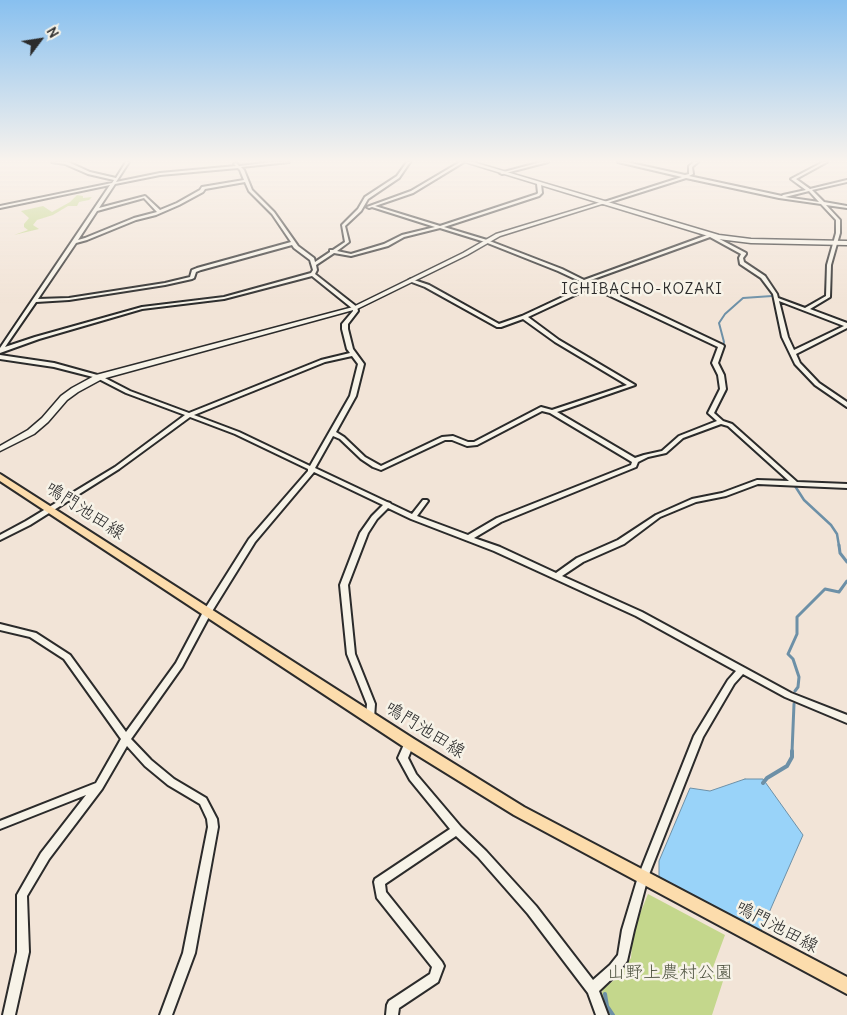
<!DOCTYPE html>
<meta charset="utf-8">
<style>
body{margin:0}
#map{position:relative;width:847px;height:1015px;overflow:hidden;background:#f2e4d7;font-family:Delius,sans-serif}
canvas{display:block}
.north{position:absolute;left:15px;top:15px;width:50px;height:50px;-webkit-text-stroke:4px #f7f3e8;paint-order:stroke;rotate:59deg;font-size:14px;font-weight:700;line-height:20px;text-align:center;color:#2b2b2b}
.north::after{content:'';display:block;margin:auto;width:18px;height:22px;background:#2b2b2b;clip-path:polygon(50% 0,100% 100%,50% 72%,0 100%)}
</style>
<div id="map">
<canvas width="847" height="1015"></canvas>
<div class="north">N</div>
</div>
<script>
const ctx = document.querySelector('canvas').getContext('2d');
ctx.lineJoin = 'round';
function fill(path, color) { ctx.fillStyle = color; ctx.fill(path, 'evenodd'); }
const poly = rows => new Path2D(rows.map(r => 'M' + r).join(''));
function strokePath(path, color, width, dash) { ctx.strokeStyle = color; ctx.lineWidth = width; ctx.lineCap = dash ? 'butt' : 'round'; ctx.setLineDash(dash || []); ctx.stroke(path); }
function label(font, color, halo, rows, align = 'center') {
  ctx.font = font + ' Delius,"Klee One",sans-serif'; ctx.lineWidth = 5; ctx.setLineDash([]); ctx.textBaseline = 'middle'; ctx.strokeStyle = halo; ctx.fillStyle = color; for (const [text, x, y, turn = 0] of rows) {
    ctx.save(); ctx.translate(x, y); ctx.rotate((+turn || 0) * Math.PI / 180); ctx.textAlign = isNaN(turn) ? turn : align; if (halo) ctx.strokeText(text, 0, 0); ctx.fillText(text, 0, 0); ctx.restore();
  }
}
fill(poly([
 [77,195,83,196,83,198,92,197,89,200,79,202,77,206,68,206,53,215,37,220,33,225,39,229,14,235,28,230,24,227,24,224,29,218,21,211,43,206,52,212,70,202],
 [648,894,725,935,712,970,724,978,712,1015,610,1015,604,1007,601,996,603,989,618,977,631,958,633,931]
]), '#c4d78c');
const water = poly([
 [745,779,763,779,803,835,761,931,659,877,659,861,690,788,710,791,745,779]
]);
fill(water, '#99d3f9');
strokePath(water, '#6d90a7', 1);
strokePath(poly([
 [719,366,718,362,724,342,719,323,725,314,743,298,772,296],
 [723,373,725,386]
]), '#6d90a7', 2);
strokePath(poly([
 [717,416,715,411,726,391,725,385],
 [724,423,765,460],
 [795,486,804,500,831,525,837,534,839,546]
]), '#6d90a7', 2.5);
strokePath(poly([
 [839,545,840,553,847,562],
 [795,691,798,687,799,677,793,659,788,654,797,634,797,617,825,589,839,592,847,581],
 [792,752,794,704]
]), '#6d90a7', 3);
strokePath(poly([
 [763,783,767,778,787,766,792,757,792,751],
 [605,994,607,1006,613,1015]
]), '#6d90a7', 4);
const minor = poly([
 [52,162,68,162,90,172,116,178,126,162,129,162,116,182,160,173,236,166,234,164,236,163,239,166,273,162,289,162,241,167,244,170,252,190,274,212,298,246,314,258,315,262,330,252,330,250,333,250,345,242,342,225,358,209,365,197,397,176,407,162,410,162,399,178,368,199,361,211,345,226,349,242,337,251,351,254,384,244,402,235,435,227,372,207,369,208,367,207,411,191,460,162,464,162,413,193,375,206,440,226,537,194,538,193,537,184,539,183,541,184,542,193,539,196,444,227,487,240,562,269,584,280,710,234,746,253,746,254,743,258,744,262,765,276,777,294,778,298,805,308,826,296,827,265,836,233,836,220,821,204,779,198,686,178,604,204,601,203,682,177,618,162,626,162,685,175,689,174,689,166,694,162,698,162,692,167,693,174,689,176,782,196,783,195,806,190,791,179,823,162,827,162,796,179,810,189,847,180,847,182,812,190,824,202,847,206,847,208,826,205,840,220,840,233,831,265,830,297,810,309,847,323,847,328,796,354,800,363,819,383,847,402,847,407,815,385,795,364,782,337,773,294,761,278,740,264,739,258,741,254,710,237,588,281,723,345,724,346,718,363,724,375,726,389,714,413,723,421,732,424,797,482,847,484,847,488,758,484,726,496,696,502,660,517,624,544,583,562,562,576,642,612,791,693,847,715,847,723,785,697,743,674,734,684,703,737,648,877,634,930,627,961,618,973,599,991,608,1015,596,1015,588,993,528,914,478,857,456,836,385,884,386,892,442,962,444,966,438,982,399,1008,398,1015,386,1015,387,1005,389,1001,430,974,432,967,377,898,374,882,375,879,450,829,410,780,398,758,406,740,409,739,412,740,414,743,408,758,416,774,461,827,486,851,536,906,593,980,610,965,618,955,622,930,638,877,694,736,728,680,736,671,636,616,494,551,411,519,388,508,377,519,368,533,348,585,355,654,375,704,374,718,373,720,370,722,367,720,366,718,367,704,347,654,340,585,360,533,372,516,383,505,314,472,255,542,211,613,182,667,131,739,151,760,174,779,206,798,217,819,218,827,195,953,172,1015,160,1015,183,953,208,827,207,819,200,804,168,785,145,766,127,746,102,789,49,859,27,896,29,952,15,1015,3,1015,17,952,17,895,41,853,86,795,0,829,0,821,96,783,121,739,64,659,30,637,0,630,0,624,36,633,70,655,126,732,176,663,203,612,249,539,308,471,308,469,235,434,190,417,119,469,30,525,0,540,0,535,26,521,115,467,185,415,126,393,97,378,54,367,0,359,0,355,54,363,101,376,130,391,189,413,321,360,350,353,347,349,342,329,342,324,353,311,353,309,312,276,224,299,142,309,39,339,0,353,0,348,110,185,0,208,0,206,112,183,114,180,88,174,65,164,52,162],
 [238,168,240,170,244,180,202,187,200,190,177,203,160,210,145,196,99,208,115,184,160,175,238,168],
 [245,182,249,191,272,214,291,242,197,268,192,270,190,277,165,283,69,298,38,299,76,243,87,240,136,220,156,215,179,205,203,192,205,189,245,182],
 [809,191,819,202,785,197,809,191],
 [144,198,157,212,134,218,85,238,78,240,97,211,144,198],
 [440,228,485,242,558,271,586,284,584,287,522,316,499,324,429,285,411,279,409,280,409,281,425,287,497,327,501,327,523,319,555,342,627,385,552,410,541,407,539,408,474,442,468,442,453,436,442,437,381,466,365,457,344,437,336,432,356,396,364,364,353,349,348,329,348,324,358,311,357,307,315,274,317,270,316,265,334,253,351,256,388,246,404,237,440,228],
 [292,245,294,248,310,260,313,270,311,273,224,297,142,307,35,337,5,347,36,302,69,300,165,285,192,279,194,278,196,272,201,270,292,245],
 [589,286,718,347,712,363,718,375,720,389,708,413,717,421,679,436,662,451,644,455,635,458,557,412,635,385,559,340,528,317,588,289,589,286],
 [779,301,844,326,794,350,788,337,779,301],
 [352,356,358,364,350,396,310,466,239,432,194,415,325,362,352,356],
 [542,411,550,413,632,462,631,465,497,518,468,535,417,516,428,501,427,500,423,500,412,514,391,504,390,503,387,502,315,468,333,436,340,439,361,459,373,467,381,470,445,440,452,440,467,446,477,445,542,411],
 [721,424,728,426,789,481,757,480,722,493,692,499,656,515,618,540,577,558,556,573,500,547,474,538,501,522,636,467,638,462,648,457,666,453,683,438,721,424],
 [541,162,548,162,502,174,500,173,541,162]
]);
const tertiary = poly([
 [601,202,605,203,500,236,467,255,357,309,102,379,78,392,67,400,48,422,34,434,0,451,0,446,28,430,42,418,61,396,72,388,96,375,353,307,463,253,496,234,601,202]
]);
const secondary = poly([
 [465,162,473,162,719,235,751,239,847,241,847,245,751,243,718,239,465,162]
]);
const primary = poly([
 [0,474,414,739,524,807,847,977,847,994,514,815,404,747,0,481,0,474]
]);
strokePath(minor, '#2b2b2b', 4);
strokePath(tertiary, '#2b2b2b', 3);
strokePath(secondary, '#2b2b2b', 3);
strokePath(primary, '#2b2b2b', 4);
fill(minor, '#f7f3e8');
fill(tertiary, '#f7f3e8');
fill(secondary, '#f7f3e8');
fill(primary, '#fcdcac');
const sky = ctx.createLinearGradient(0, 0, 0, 304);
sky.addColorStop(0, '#88c0ef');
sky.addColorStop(0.53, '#f9f3ed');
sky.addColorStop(1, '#f9f3ed00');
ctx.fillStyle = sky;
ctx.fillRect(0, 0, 847, 304);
ctx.letterSpacing = '1px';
label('15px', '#2b2b2b', '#f7f3e8', [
 ["ICHIBACHO-KOZAKI",642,290]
]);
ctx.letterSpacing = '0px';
label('18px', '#2b2b2b', '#f7f3e8', [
 ["鳴門池田線",85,511,33],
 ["鳴門池田線",425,730,32],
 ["鳴門池田線",777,927,28]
]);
label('18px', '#515643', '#f7f3e8', [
 ["山野上農村公園",670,973]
]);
</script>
